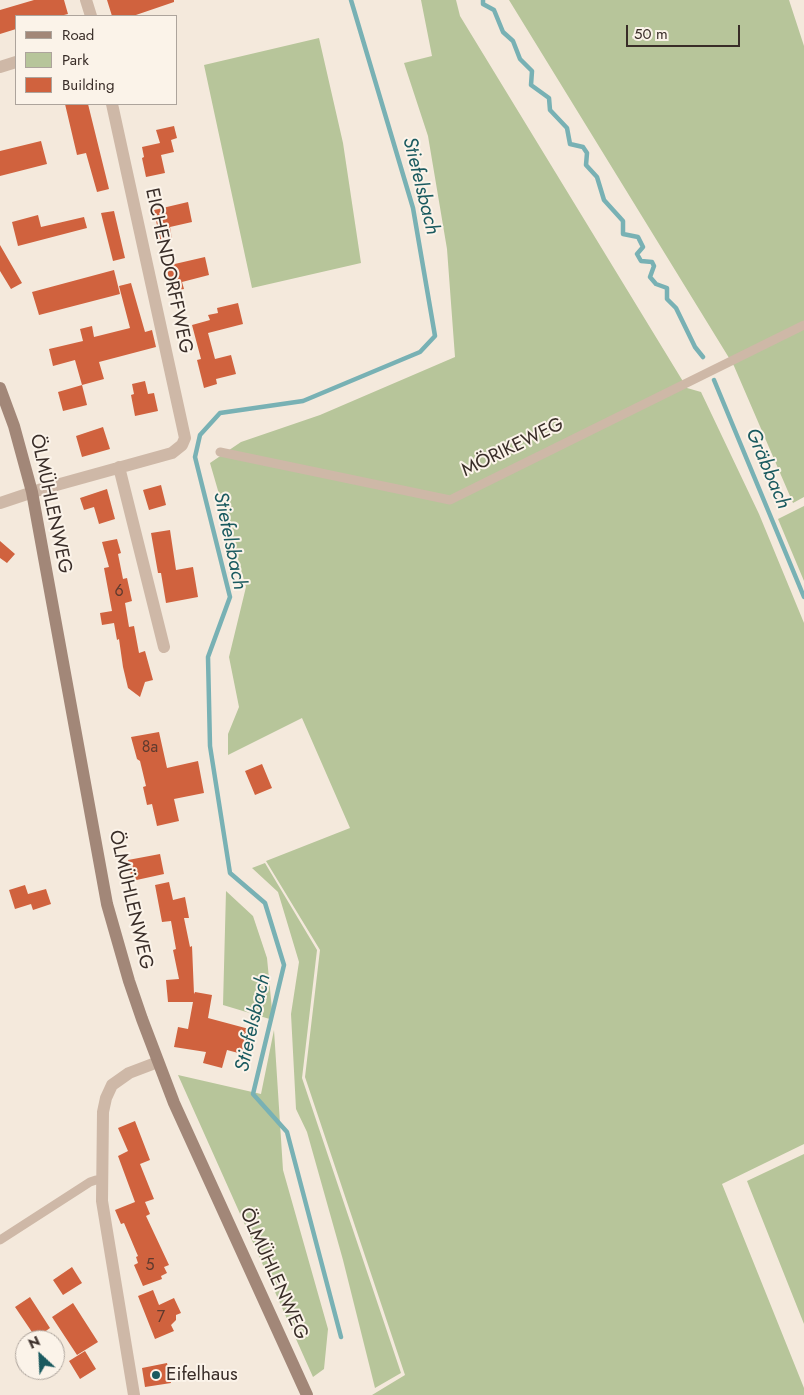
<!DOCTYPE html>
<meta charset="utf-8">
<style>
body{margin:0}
#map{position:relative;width:804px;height:1395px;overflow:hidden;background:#f4e9dc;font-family:Jost,sans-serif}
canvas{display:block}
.legend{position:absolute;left:15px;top:15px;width:162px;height:90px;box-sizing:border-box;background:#fbf3e9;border:1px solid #ada49c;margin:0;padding:6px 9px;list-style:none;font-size:15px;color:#392d28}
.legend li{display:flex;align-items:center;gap:10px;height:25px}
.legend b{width:25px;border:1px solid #ada49c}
.north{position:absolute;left:15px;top:1330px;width:50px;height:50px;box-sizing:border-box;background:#fbf3e9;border:1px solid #ada49c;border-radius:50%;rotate:335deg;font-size:14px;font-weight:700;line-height:20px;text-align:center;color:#392d28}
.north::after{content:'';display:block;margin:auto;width:18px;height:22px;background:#1a5a5f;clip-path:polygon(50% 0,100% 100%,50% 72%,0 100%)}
.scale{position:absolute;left:626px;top:25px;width:114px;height:22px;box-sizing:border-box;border:2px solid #392d28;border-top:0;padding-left:6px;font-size:15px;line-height:18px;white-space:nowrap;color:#392d28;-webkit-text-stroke:4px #fbf3e9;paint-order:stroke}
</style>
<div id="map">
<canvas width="804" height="1395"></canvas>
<ul class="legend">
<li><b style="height:6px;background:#a28778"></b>Road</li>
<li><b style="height:14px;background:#b7c59a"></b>Park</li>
<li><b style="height:14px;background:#d0623e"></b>Building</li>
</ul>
<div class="north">N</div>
<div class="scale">50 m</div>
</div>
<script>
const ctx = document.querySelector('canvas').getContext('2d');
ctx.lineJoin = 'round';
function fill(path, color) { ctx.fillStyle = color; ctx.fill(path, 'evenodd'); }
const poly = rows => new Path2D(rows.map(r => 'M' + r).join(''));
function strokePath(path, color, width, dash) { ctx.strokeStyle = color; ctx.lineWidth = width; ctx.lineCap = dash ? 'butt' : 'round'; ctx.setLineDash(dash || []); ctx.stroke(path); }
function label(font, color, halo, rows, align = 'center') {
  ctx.font = font + ' Jost,sans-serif'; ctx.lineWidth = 4; ctx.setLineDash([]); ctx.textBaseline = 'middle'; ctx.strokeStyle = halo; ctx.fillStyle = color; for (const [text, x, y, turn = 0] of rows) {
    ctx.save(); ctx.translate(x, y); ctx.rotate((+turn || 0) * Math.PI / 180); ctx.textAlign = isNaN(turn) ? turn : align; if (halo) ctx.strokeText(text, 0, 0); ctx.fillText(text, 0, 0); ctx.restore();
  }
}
fill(poly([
 [421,0,456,0,460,16,687,388,701,392,759,514,804,623,804,1144,722,1184,804,1388,804,1395,372,1395,405,1375,305,1077,320,950,266,861,350,828,302,718,228,755,228,734,239,707,229,657,246,587,210,463,241,442,320,415,455,357,447,249,428,136,404,63,432,56],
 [509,0,789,0,804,46,804,497,793,503,734,366],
 [319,38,343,143,361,263,252,288,204,65],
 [804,506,804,581,778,519],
 [265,863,317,950,302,1078,401,1373,375,1388,343,1260,307,1132,296,1109,291,1014,299,962,278,892,252,868],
 [226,891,253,916,267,958,273,1020,223,1005],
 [274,1030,283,1170,328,1329,324,1369,313,1377,178,1075,261,1094],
 [804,1154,804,1324,747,1181]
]), '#b7c59a');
strokePath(poly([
 [483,0,483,4,494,10,503,32,513,41,520,59,532,71,531,85,549,98,550,110,567,128,570,144,583,147,587,153,586,165,597,177,604,200,623,221,623,234,638,237,643,247,637,254,641,261,652,262,654,266,650,277,656,284,667,288,667,299,676,308,695,347,703,357],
 [714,380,804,597],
 [341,1337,287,1132,253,1094,284,965,265,903,230,873,210,746,208,657,230,597,195,457,200,435,220,413,303,401,420,352,435,336,413,208,351,0]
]), '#78b1b4', 4.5);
fill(poly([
 [34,0,64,0,68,14,60,16,16,16,16,29,0,34,0,10],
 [107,0,174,0,174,2,133,16,112,16],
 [65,104,88,104,109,189,97,192,86,153,77,155],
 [174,126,177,138,171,140,174,152,161,155,165,173,146,177,142,158,144,157,142,147,160,143,156,130],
 [41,141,47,164,0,176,0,151],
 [188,202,192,222,170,227,172,239,160,241,154,210],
 [114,211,125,258,113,261,101,213],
 [38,215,41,227,84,217,87,228,18,246,12,222],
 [0,245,22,283,11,289,0,271],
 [205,257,209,275,182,282,184,289,172,291,166,266],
 [114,270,120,294,39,315,32,292],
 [131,283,145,332,152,330,156,347,99,362,104,379,82,385,75,360,53,366,49,349,83,341,80,329,92,326,94,337,130,328,119,286],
 [238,303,243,324,208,333,215,359,231,355,236,374,216,379,217,384,204,388,197,360,201,359,192,325,210,320,208,315,218,313,217,308],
 [145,381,148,394,154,393,158,411,135,416,131,395,134,394,132,384],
 [82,385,87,405,63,411,58,392],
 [103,427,110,449,82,457,76,436],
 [161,485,166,505,149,510,143,490],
 [107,489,115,519,99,524,94,507,84,510,80,498],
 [170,530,176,570,193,567,198,597,166,603,161,573,158,573,151,533],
 [117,539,121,553,118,554,123,579,127,578,132,601,125,603,129,627,134,626,139,653,145,651,153,680,145,682,140,697,128,688,123,667,119,639,117,640,114,623,102,625,100,613,112,611,104,568,109,567,102,542],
 [0,541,15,554,7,563,0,558],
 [159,732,167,768,198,761,204,793,174,799,179,821,157,826,152,804,147,805,143,787,146,786,140,761,137,759,131,737],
 [262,764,272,788,255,795,245,771],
 [160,854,164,874,132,881,128,860],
 [169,882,173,900,185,897,189,918,184,918,190,947,192,946,194,994,195,992,212,995,208,1018,249,1029,242,1054,227,1050,222,1068,203,1063,206,1052,174,1047,178,1027,188,1029,193,1002,168,1002,166,980,179,979,173,950,176,949,171,921,162,922,155,885],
 [25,885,28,894,46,889,51,904,33,910,31,904,15,909,9,890],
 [135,1121,150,1160,140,1164,154,1199,145,1202,150,1214,146,1216,169,1265,164,1267,167,1273,161,1276,162,1279,143,1286,134,1265,138,1263,136,1257,138,1256,124,1223,121,1224,115,1210,135,1202,118,1156,128,1151,118,1128],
 [72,1267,82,1283,63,1295,53,1280],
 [153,1290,159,1305,174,1298,181,1313,176,1315,176,1320,171,1325,174,1331,155,1339,138,1296],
 [30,1297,50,1328,36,1338,15,1307],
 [73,1303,98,1342,77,1355,52,1317],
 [85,1351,96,1369,80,1379,69,1361],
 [167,1363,171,1383,145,1387,142,1368]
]), '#d0623e');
strokePath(poly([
 [220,452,450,500,804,325],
 [0,1240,90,1182,96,1180,101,1180]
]), '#ceb8a7', 9);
strokePath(poly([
 [86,0,91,16],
 [0,67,16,62],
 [119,467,164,647],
 [0,503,42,489,172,453,182,445,185,438,112,104],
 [134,1395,102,1201,103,1112,106,1098,112,1085,129,1073,158,1062]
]), '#ceb8a7', 12);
strokePath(poly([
 [0,388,14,426,32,492,107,904,129,981,142,1019,174,1103,307,1395]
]), '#a28778', 12);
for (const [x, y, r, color] of [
 [156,1375,5,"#1a5a5f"]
]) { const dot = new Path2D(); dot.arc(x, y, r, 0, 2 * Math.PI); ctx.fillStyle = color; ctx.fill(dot); strokePath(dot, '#fbf3e9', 2); }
label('16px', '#5f3a2e', null, [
 ["6",119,592],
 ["8a",150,748],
 ["5",150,1266],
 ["7",161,1318]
]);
label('19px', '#392d28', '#fbf3e9', [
 ["EICHENDORFFWEG",168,271,78],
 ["MÖRIKEWEG",513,448,-26],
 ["ÖLMÜHLENWEG",50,504,78],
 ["ÖLMÜHLENWEG",130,900,77],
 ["ÖLMÜHLENWEG",273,1274,66]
]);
label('19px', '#392d28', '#fbf3e9', [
 ["Eifelhaus",166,1375]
], 'left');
label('italic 20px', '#1a5a5f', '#fbf3e9', [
 ["Stiefelsbach",420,186,76],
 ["Gräbbach",767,469,67],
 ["Stiefelsbach",229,541,78],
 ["Stiefelsbach",254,1023,-77]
]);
</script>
